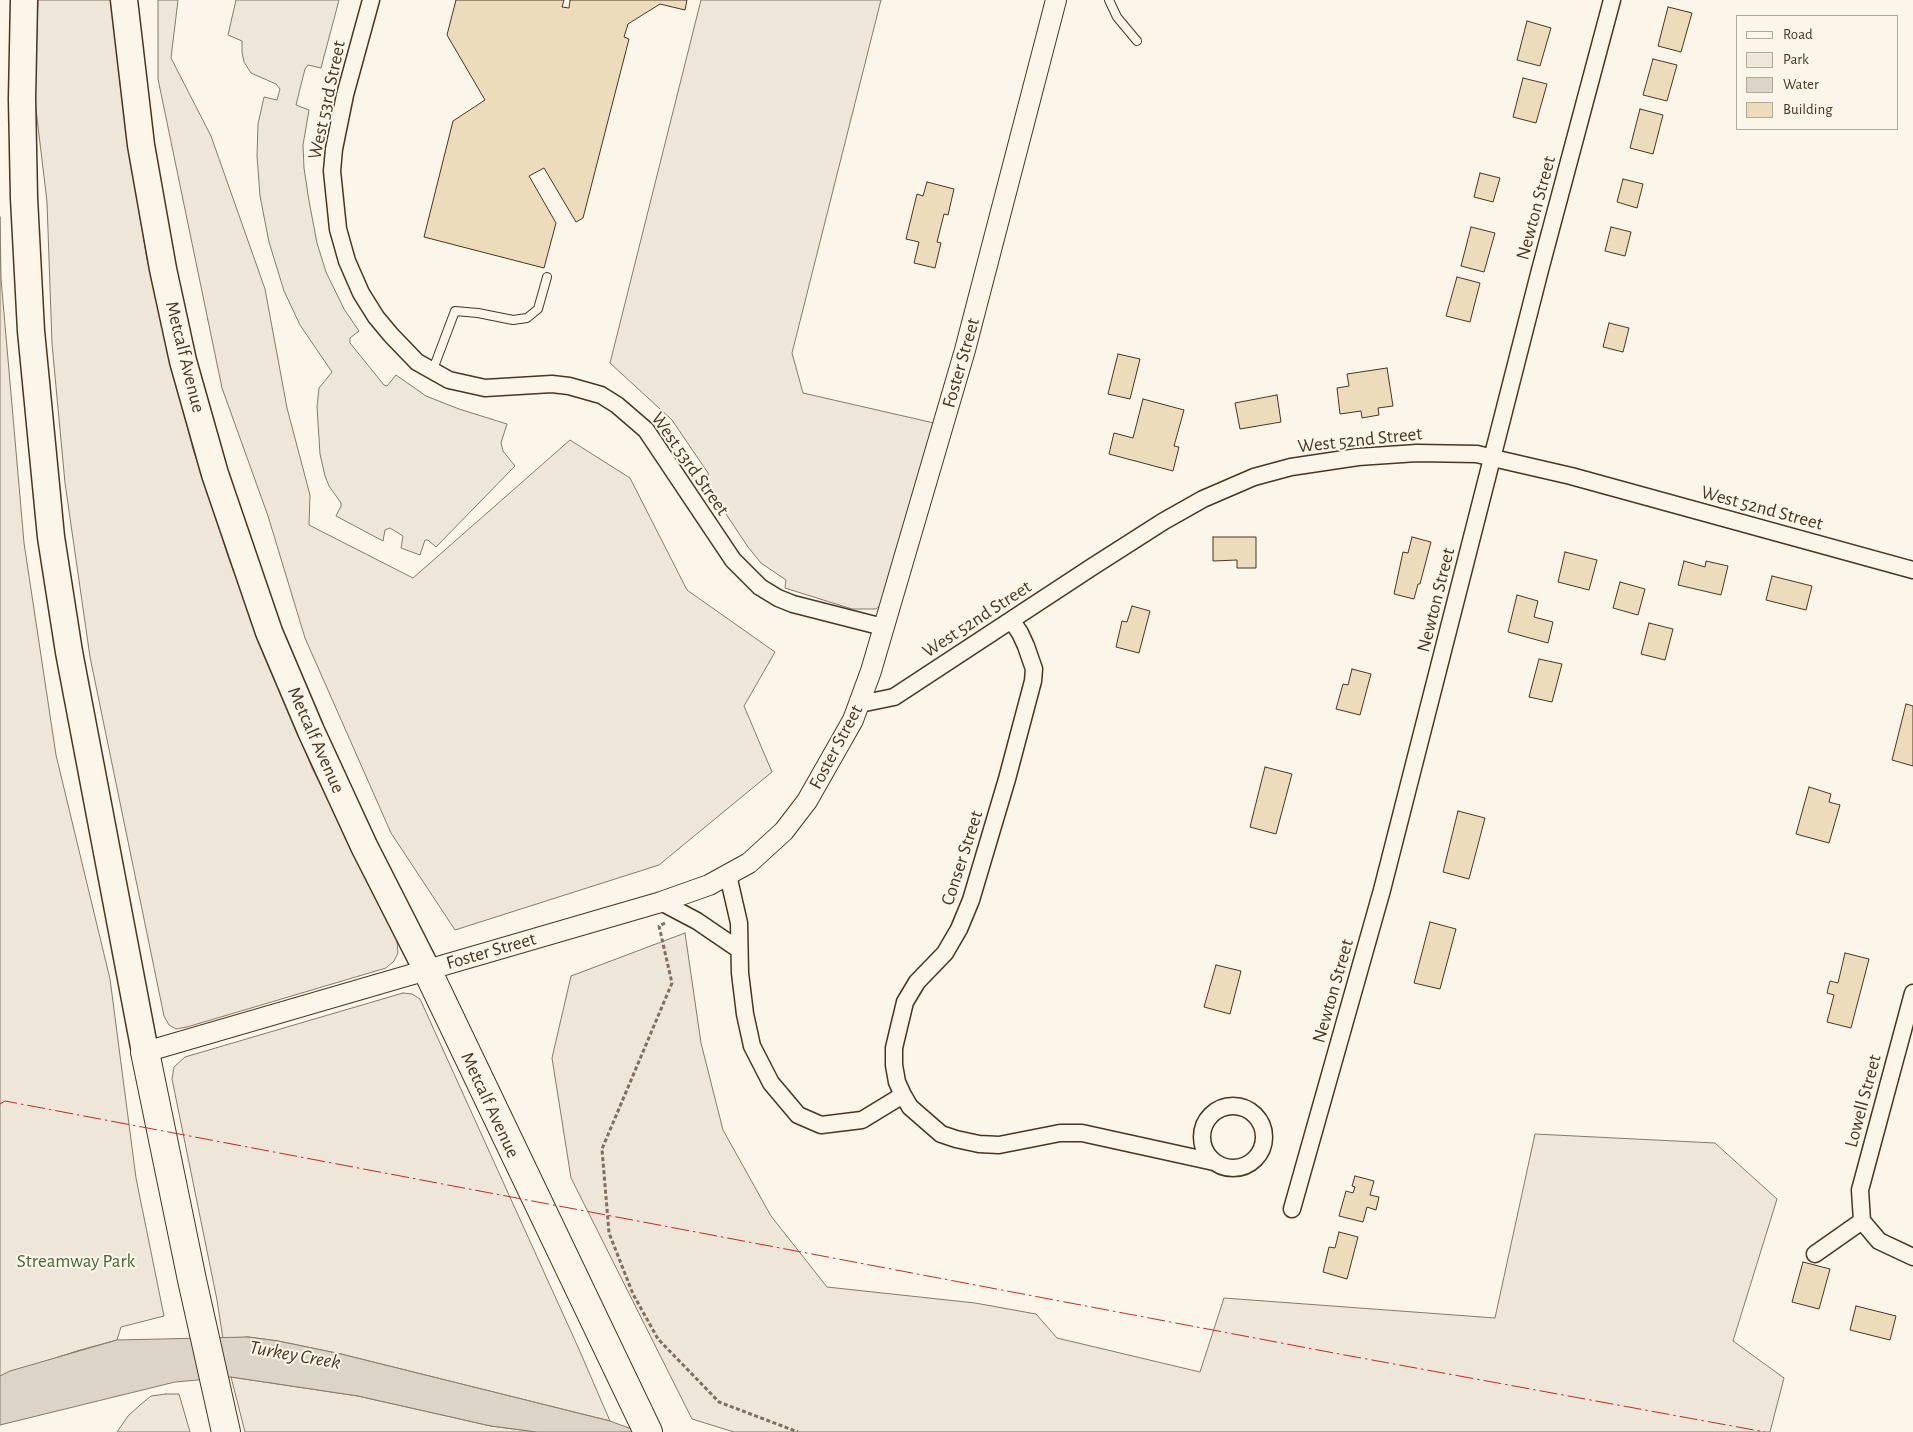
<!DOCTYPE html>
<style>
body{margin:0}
#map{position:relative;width:1913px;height:1432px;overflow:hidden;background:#fbf6e9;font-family:"Alegreya Sans",sans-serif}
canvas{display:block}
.legend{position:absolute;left:1736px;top:15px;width:162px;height:115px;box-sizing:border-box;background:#fbf6e9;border:1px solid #b4a999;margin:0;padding:6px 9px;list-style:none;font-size:15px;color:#4a3520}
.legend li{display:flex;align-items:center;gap:10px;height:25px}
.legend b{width:25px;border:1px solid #b4a999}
</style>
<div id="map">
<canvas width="1913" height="1432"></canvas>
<ul class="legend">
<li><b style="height:6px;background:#fbf6e9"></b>Road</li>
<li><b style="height:14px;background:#ede6d9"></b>Park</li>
<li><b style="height:14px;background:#dcd4c6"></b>Water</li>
<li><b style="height:14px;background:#ecdcbc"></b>Building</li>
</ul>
</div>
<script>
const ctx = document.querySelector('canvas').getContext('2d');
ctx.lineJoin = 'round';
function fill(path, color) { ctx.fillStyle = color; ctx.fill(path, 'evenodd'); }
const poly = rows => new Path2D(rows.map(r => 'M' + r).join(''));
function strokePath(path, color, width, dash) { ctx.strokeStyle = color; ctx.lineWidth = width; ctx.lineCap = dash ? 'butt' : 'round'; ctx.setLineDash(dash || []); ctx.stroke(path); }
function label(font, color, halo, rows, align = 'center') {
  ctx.font = font + ' "Alegreya Sans",sans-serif'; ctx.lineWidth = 4; ctx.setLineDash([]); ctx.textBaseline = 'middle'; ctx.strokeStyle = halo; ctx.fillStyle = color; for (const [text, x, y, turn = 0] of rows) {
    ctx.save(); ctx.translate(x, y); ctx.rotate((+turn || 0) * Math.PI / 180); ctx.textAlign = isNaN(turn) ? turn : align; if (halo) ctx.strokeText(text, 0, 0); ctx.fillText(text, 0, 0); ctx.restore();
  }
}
const green = poly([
 [38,0,112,0,120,83,129,152,147,259,163,329,193,449,230,562,312,768,393,928,397,941,398,953,394,961,386,968,187,1027,176,1029,169,1025,164,1016,90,657,65,483,52,344,47,202,35,101,38,0],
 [158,0,178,0,171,58,211,136,265,289,287,408,310,495,309,525,413,578,570,440,630,478,687,590,775,652,744,706,772,772,659,865,455,930,391,833,305,638,268,516,222,388,158,79,158,0],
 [701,0,881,0,792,353,803,393,934,423,886,600,876,609,852,609,785,588,786,580,761,563,748,547,710,490,708,473,672,420,610,363,701,0],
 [0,217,1,279,24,543,56,755,110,979,136,1178,164,1316,121,1327,117,1340,80,1350,0,1376,0,217],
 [685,933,701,1043,723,1130,771,1216,827,1287,975,1303,1036,1314,1057,1338,1200,1372,1224,1298,1495,1318,1535,1134,1715,1143,1777,1199,1733,1341,1784,1378,1770,1432,734,1432,692,1419,571,1178,552,1058,571,976,685,933],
 [403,993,412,994,420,999,578,1347,610,1421,341,1354,278,1341,248,1337,223,1339,217,1300,172,1079,174,1067,185,1057,403,993],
 [231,1377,358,1396,491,1426,537,1432,245,1432,231,1377],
 [166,1394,179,1394,190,1432,117,1432,128,1416,140,1405,151,1396,166,1394]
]);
fill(green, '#ede6d9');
strokePath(green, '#887966', 1);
const parking = poly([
 [236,0,339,0,321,68,308,65,305,69,296,105,309,110,303,145,304,168,309,201,317,243,326,272,344,309,359,331,350,338,350,343,384,385,387,386,396,375,426,396,459,409,507,424,501,443,503,451,515,466,436,547,428,540,425,540,420,555,401,548,403,536,390,528,385,530,383,541,336,516,341,506,341,503,329,486,325,476,320,454,317,407,319,388,332,372,300,325,284,291,269,242,260,196,257,156,258,124,264,97,277,100,280,89,276,84,251,73,244,62,242,52,242,41,228,35,236,0]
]);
fill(parking, '#ede7d9');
strokePath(parking, '#887966', 1);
const water = poly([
 [248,1337,278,1341,341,1354,610,1421,640,1432,537,1432,491,1426,358,1396,231,1377,175,1382,0,1425,0,1376,10,1371,117,1340,248,1337]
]);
fill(water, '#dcd4c6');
strokePath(water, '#887966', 1);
const building = poly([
 [456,0,564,0,562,7,569,8,570,0,687,0,685,10,660,4,628,24,624,37,629,39,583,218,576,222,544,168,529,176,556,223,544,268,424,237,453,121,485,100,447,35,456,0],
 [1668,7,1692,13,1681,52,1658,46,1668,7],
 [1527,21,1551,28,1540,66,1517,60,1527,21],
 [1653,59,1677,65,1667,101,1643,95,1653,59],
 [1523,78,1547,84,1536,123,1513,117,1523,78],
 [1640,109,1663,115,1653,154,1630,148,1640,109],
 [1480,173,1500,178,1493,202,1474,197,1480,173],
 [1623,179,1643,184,1637,208,1617,202,1623,179],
 [927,182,954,189,948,215,944,214,937,242,941,243,935,268,914,263,919,242,906,239,917,194,923,196,927,182],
 [1471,227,1495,233,1484,272,1461,266,1471,227],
 [1611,227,1631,232,1625,256,1605,251,1611,227],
 [1457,277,1480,283,1470,322,1446,316,1457,277],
 [1609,323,1629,328,1623,352,1603,347,1609,323],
 [1118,354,1140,359,1130,399,1108,394,1118,354],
 [1387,368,1393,406,1378,408,1379,415,1362,418,1361,411,1340,414,1337,388,1349,386,1347,374,1387,368],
 [1277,395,1281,422,1240,429,1235,403,1277,395],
 [1143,399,1184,410,1174,446,1179,447,1173,471,1109,454,1114,433,1133,438,1143,399],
 [1213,537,1256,537,1256,568,1237,568,1237,560,1213,561,1213,537],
 [1412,537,1431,542,1420,584,1418,584,1414,599,1394,594,1403,552,1408,553,1412,537],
 [1565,552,1597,560,1589,590,1558,582,1565,552],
 [1684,561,1705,567,1706,561,1728,566,1721,595,1678,585,1684,561],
 [1772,576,1812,586,1806,610,1766,600,1772,576],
 [1620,582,1645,589,1638,615,1613,608,1620,582],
 [1517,595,1538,601,1534,617,1553,622,1548,643,1508,632,1517,595],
 [1132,606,1150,611,1139,653,1116,647,1122,621,1127,622,1132,606],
 [1649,623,1673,629,1665,660,1641,654,1649,623],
 [1539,659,1562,664,1552,702,1529,697,1539,659],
 [1352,669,1371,674,1360,715,1336,709,1343,684,1348,685,1352,669],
 [1906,704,1913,706,1913,766,1892,760,1906,704],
 [1265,767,1292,774,1276,834,1250,827,1265,767],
 [1809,787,1831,794,1829,802,1840,805,1829,843,1796,834,1809,787],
 [1458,811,1485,818,1469,879,1443,872,1458,811],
 [1430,922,1456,929,1440,989,1414,983,1430,922],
 [1845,953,1869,959,1851,1028,1827,1022,1834,995,1827,993,1830,981,1838,983,1845,953],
 [1216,965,1241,971,1230,1014,1204,1007,1216,965],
 [1355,1176,1374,1181,1370,1195,1379,1197,1376,1210,1367,1207,1363,1222,1339,1216,1346,1191,1353,1193,1355,1187,1352,1186,1355,1176],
 [1339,1232,1358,1237,1347,1279,1323,1272,1329,1247,1335,1248,1339,1232],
 [1803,1262,1830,1269,1819,1309,1792,1302,1803,1262],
 [1856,1306,1896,1316,1890,1340,1850,1330,1856,1306]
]);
fill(building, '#ecdcbc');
strokePath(building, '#4a3520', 1);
const service = poly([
 [1109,0,1117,17,1137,41],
 [432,372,455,311,478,313,513,320,527,318,538,309,547,277]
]);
const minor = poly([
 [371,0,345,95,334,149,332,171,338,229,347,261,361,293,376,317,391,335,417,362,449,380,485,388,552,384,569,386,601,395,617,405,646,430,733,560,760,587,778,598,793,604,883,627],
 [1012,621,1020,633,1026,646,1034,669,1033,681,1007,779,971,900,959,929,945,953,917,982,905,1002,894,1048,894,1065,897,1082,903,1095,910,1107,941,1134,956,1139,979,1144,999,1145,1060,1133,1082,1133,1214,1162],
 [860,704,894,697,1092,567,1164,521,1203,499,1254,477,1291,467,1358,457,1417,453,1477,454,1493,458,1571,476,1913,570],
 [728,875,739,923,740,973,745,1014,752,1046,771,1083,798,1115,821,1125,862,1120,903,1095],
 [661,902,697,921,738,949],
 '1202 1137a31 31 0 1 1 62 0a31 31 0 1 1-62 0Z',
 [1292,1209,1382,890,1540,270,1612,0],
 [1862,1221,1860,1190,1913,993],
 [1862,1221,1879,1241,1913,1257],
 [1815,1254,1862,1221]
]);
const tertiary = poly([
 [145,1052,661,902,709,885,749,863,784,831,807,801,853,720,871,671,965,350,1056,0]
]);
const trunk = poly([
 [24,0,22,99,24,198,31,331,51,537,69,652,145,1052],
 [124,0,141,145,163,269,183,361,215,474,269,632,311,731,364,846,427,970]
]);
const motorway = poly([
 [427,970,648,1432],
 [145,1052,192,1280,226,1432]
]);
strokePath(service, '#4a3520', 10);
strokePath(minor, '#4a3520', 19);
strokePath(tertiary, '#4a3520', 22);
strokePath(trunk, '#4a3520', 29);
strokePath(motorway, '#4a3520', 30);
strokePath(poly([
 [665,923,659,926,672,983,602,1149,609,1233,633,1294,658,1339,719,1402,798,1432]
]), '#7f6f5c', 3, [4, 2.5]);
strokePath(service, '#fbf6e9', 8);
strokePath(minor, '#fbf6e9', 16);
strokePath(tertiary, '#fbf6e9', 20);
strokePath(trunk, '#fbf6e9', 26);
strokePath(motorway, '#fbf6e9', 28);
strokePath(poly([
 [0,1104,5,1101,1334,1353,1765,1432]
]), '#c62828', 1, [18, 4, 2.5, 4]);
label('19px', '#4a3520', '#fbf6e9', [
 ["West 53rd Street",327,100,-78],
 ["Newton Street",1536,208,-75],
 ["Metcalf Avenue",185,357,76],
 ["Foster Street",961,363,-74],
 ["West 52nd Street",1360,440,-6],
 ["West 53rd Street",690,464,55],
 ["West 52nd Street",1762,508,15],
 ["Newton Street",1436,600,-76],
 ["West 52nd Street",977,619,-33],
 ["Metcalf Avenue",316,740,66],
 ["Foster Street",836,747,-62],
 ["Conser Street",962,858,-72],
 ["Foster Street",491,951,-16],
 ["Newton Street",1333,991,-74],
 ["Lowell Street",1863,1101,-75],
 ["Metcalf Avenue",490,1105,65]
]);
label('19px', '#436837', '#fbf6e9', [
 ["Streamway Park",76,1261]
]);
label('italic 20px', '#4a3520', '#fbf6e9', [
 ["Turkey Creek",295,1355,10]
]);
</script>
